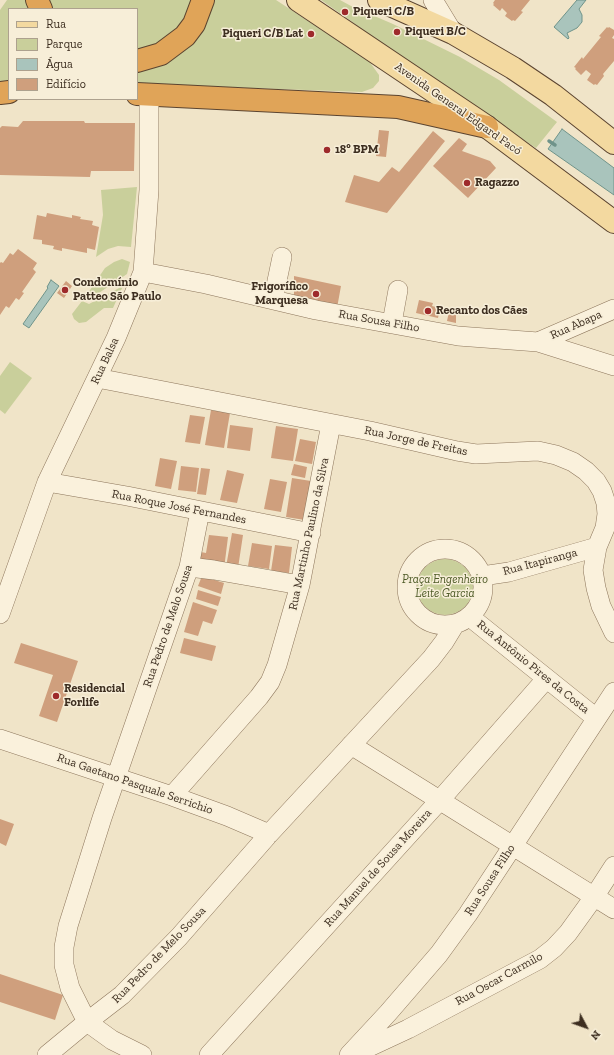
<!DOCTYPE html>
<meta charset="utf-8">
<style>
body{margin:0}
#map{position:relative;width:614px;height:1055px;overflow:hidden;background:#f0e4c8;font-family:"Zilla Slab",serif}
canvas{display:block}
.legend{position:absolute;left:8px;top:8px;width:130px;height:92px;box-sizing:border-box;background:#f7eed8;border:1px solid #ada18e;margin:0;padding:5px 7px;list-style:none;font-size:12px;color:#3d2e20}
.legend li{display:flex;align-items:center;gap:8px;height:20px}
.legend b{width:20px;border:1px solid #ada18e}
.north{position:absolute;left:566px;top:1007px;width:40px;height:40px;-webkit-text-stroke:3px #f7eed8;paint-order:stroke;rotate:131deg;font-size:11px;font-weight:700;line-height:16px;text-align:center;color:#3d2e20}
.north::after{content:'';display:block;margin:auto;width:14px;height:18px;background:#3d2e20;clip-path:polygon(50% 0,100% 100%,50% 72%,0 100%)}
</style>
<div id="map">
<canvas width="614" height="1055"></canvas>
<ul class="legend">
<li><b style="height:5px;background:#f3d9a0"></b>Rua</li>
<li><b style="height:11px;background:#c9cf9b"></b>Parque</li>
<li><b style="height:11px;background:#a9c4bc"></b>Água</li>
<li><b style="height:11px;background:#cf9f7d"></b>Edifício</li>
</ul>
<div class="north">N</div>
</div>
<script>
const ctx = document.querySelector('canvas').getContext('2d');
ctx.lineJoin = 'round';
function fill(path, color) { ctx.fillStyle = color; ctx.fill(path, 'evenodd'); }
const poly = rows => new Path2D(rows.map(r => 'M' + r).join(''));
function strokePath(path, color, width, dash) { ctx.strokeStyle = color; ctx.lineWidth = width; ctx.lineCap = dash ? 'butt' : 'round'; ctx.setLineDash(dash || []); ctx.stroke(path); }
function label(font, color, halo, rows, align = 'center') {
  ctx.font = font + ' "Zilla Slab",serif'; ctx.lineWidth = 3; ctx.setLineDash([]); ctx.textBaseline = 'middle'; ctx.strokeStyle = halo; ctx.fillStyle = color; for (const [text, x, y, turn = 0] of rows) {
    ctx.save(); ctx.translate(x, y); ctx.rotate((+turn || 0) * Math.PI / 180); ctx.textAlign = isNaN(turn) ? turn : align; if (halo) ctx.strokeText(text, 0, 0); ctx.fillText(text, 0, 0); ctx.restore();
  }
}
fill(poly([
 [7,0,27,0,31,9,9,9,9,82,0,84,0,10],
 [46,0,192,0,192,8,177,30,157,46,137,53,137,9,49,9],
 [211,0,276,0,369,61,379,75,379,81,373,88,362,92,137,84,137,71,151,69,171,58],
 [321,0,340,0,351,6,393,24,460,57,499,80,557,122,536,148,413,69,351,21],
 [137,187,131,247,118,246,108,249,96,257,103,215,101,190],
 [122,259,130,262,127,274,90,299,86,296,105,268,114,262],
 [123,286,113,308,104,308,86,322,79,323,74,319,72,314,82,301,89,304],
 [10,362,32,378,5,414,0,410,0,376],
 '417 587a28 28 0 1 1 56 0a28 28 0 1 1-56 0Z'
]), '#c9cf9b');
const water = poly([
 [577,0,586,0,579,9,582,15,582,22,577,28,567,33,569,38,568,39,554,27,577,0],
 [562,129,614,168,614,195,548,149,562,129],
 [51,280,59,286,29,328,23,324,48,288,47,287,51,280]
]);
fill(water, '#a9c4bc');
strokePath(water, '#6f938a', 1);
strokePath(poly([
 [549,141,555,145]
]), '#6f938a', 3.5);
fill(poly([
 [495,0,530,0,521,11,523,12,515,21,513,20,512,21,505,16,507,13,502,8,500,11,493,5,494,4,493,3],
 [607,27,608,28,609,27,614,30,614,35,612,38,614,39,614,61,603,74,604,76,597,85,595,84,594,85,587,80,591,74,586,70,581,75,575,69,576,68,574,67,582,57,583,59,601,37,599,36],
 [23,121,84,121,85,123,135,123,134,171,91,171,90,177,0,175,0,128,2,126,18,127],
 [379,130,389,131,386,157,376,156],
 [433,131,445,141,387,213,345,202,354,175,379,182,392,167,399,172],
 [459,138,467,144,462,151,490,161,496,168,468,198,433,166],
 [47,213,72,218,72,215,81,217,80,219,93,221,92,225,99,227,95,250,87,248,87,253,62,248,62,251,53,249,54,246,42,244,42,240,33,239,37,215,46,217],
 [18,249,37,263,33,269,36,272,22,292,24,293,19,300,16,298,9,308,6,306,0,315,0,263,1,262,3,263,10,253,13,255],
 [294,276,341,286,337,308,294,295],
 [66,281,72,286,64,298,57,293],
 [419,300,433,303,432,306,440,308,438,318,416,313],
 [450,307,456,308,456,323,447,321],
 [211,410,230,413,224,448,205,445],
 [190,415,205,417,200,444,185,442],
 [230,425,253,428,250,451,227,448],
 [276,426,298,429,293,461,271,458],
 [300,439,316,442,312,464,295,461],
 [160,458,177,461,171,489,155,486],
 [294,464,307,467,305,478,291,475],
 [181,466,199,468,196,492,178,490],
 [201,468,210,469,206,495,197,494],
 [227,470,244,474,237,503,220,500],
 [292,478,311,481,305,520,286,517],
 [270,479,287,482,281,512,264,509],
 [232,533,243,535,238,568,226,567],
 [209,535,228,537,224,569,199,565,201,552,206,553],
 [252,543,272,546,269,569,248,566],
 [275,545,292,547,289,573,271,571],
 [202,576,224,583,221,594,198,586],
 [198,590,221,597,218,606,196,599],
 [193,602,217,610,212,624,203,621,198,636,184,632],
 [184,638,216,646,212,661,180,653],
 [21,643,78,661,57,722,39,716,53,675,14,663],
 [0,819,14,824,6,846,0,843],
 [0,974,63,995,55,1020,0,1002]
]), '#cf9f7d');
const minor = poly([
 [433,0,453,33],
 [143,272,206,284,316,310,458,336,538,342,614,366],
 [273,300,282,257],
 [392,323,398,290],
 [538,342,614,309],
 [97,378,370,431,457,451,476,454,538,451,556,455,573,462,586,471,596,481,602,491,606,503,607,514,605,528,597,547,593,570,596,588,601,606,614,633],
 [47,482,127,496,311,533],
 [200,511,189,567,102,818,68,926,64,947,64,965,70,988,87,1022,122,995,179,937,269,834,431,659,444,642,455,624],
 '407 587a38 38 0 1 1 76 0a38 38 0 1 1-76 0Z',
 [189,567,214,570,300,585],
 [482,576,509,572,597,547],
 [0,614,47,482,116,338,143,272,149,190,149,94],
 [470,617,596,718],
 [0,739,172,796,227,816,269,834],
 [351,745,614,909],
 [172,796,259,697,270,682,277,665,300,585,331,424],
 [354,1054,408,1029,540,959,554,948,568,933,594,897,614,866],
 [47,1055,87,1022,112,1040,142,1055],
 [209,1055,440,800,546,679],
 [349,1055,388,1013,439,954,468,914,614,692]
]);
const major = poly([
 [298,0,487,127,614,222],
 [379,0,453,33,513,68,553,95,614,143]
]);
const highway = poly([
 [37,0,41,9],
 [137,61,161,54,185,36,194,24,203,0],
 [0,93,9,92],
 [137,94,398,107,487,127]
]);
strokePath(minor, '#8d765c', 20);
strokePath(major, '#5b4430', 24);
strokePath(highway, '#5b4430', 24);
strokePath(minor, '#faf1dc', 19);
strokePath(major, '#f3d9a0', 22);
strokePath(highway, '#e0a458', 22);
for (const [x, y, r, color] of [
 [345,12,4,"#9e2a2b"],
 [397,32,4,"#9e2a2b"],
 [311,34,4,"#9e2a2b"],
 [327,150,4,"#9e2a2b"],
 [467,183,4,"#9e2a2b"],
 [65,290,4,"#9e2a2b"],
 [316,294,4,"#9e2a2b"],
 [428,311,4,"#9e2a2b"],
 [56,696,4,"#9e2a2b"]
]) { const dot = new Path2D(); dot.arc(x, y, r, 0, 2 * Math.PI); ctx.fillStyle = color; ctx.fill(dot); strokePath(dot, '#f7eed8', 1.5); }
label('bold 12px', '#3d2e20', '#f7eed8', [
 ["Piqueri C/B",353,12],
 ["Piqueri B/C",405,32],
 ["Piqueri C/B Lat",303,34,"right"],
 ["18º BPM",335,150],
 ["Ragazzo",475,183],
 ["Condomínio",73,283],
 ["Patteo São Paulo",73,297],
 ["Frigorífico",308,287,"right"],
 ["Marquesa",308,301,"right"],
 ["Recanto dos Cães",436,311],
 ["Residencial",64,689],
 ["Forlife",64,703]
], 'left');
label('12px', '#3d2e20', '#f7eed8', [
 ["Avenida General Edgard Facó",458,109,35],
 ["Rua Sousa Filho",379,321,10],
 ["Rua Abapa",576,325,-24],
 ["Rua Balsa",105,361,-65],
 ["Rua Jorge de Freitas",416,441,12],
 ["Rua Roque José Fernandes",179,507,11],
 ["Rua Martinho Paulino da Silva",309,534,-78],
 ["Rua Itapiranga",540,562,-15],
 ["Rua Pedro de Melo Sousa",168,626,-71],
 ["Rua Antônio Pires da Costa",533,667,39],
 ["Rua Gaetano Pasquale Serrichio",135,784,19],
 ["Rua Manuel de Sousa Moreira",378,868,-48],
 ["Rua Sousa Filho",490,880,-57],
 ["Rua Pedro de Melo Sousa",159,955,-46],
 ["Rua Oscar Carmilo",499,979,-29]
]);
label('italic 12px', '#4d5a26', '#f7eed8', [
 ["Praça Engenheiro",445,580],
 ["Leite Garcia",445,594]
]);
</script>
